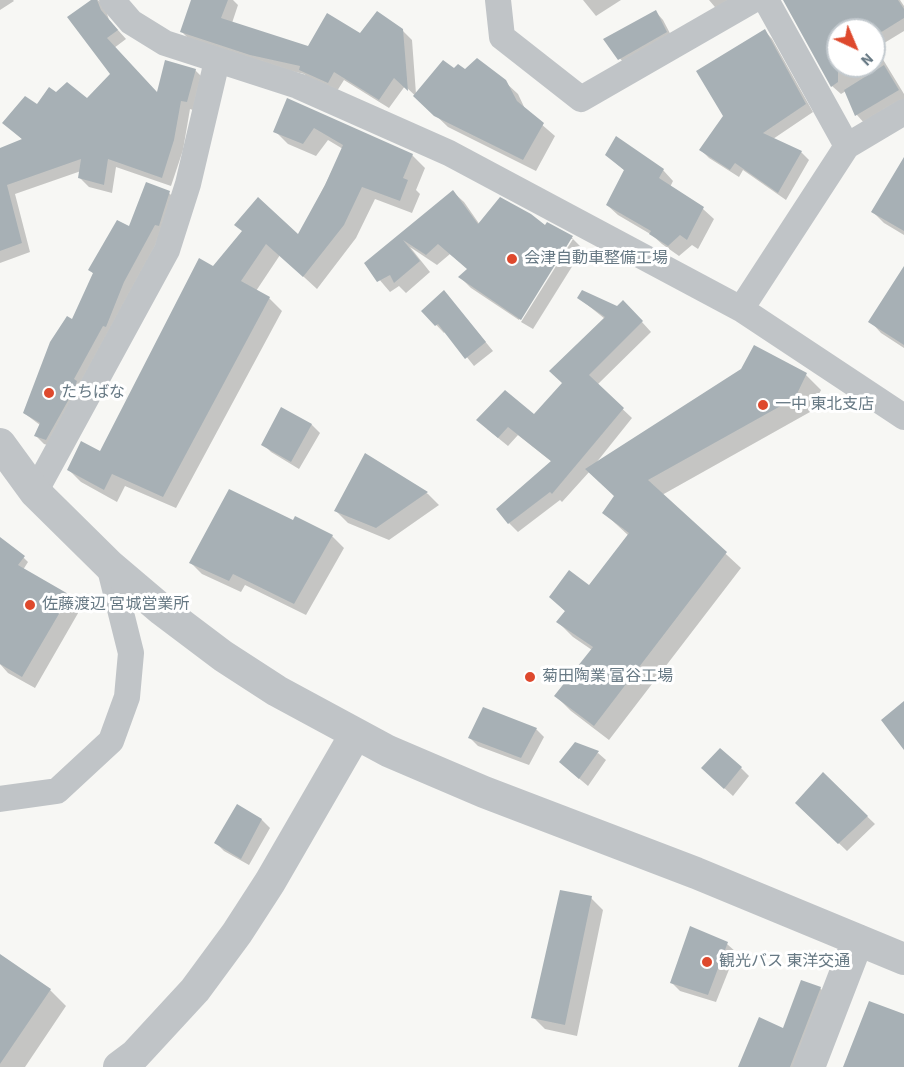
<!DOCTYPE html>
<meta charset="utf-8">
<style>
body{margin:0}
#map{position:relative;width:904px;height:1067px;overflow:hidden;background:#f7f7f4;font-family:"Source Sans 3",sans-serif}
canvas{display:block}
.north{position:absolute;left:826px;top:18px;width:60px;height:60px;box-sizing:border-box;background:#fff;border:2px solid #c2c9ce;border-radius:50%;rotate:136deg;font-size:16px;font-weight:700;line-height:24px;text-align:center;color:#677984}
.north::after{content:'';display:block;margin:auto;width:21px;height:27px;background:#de492d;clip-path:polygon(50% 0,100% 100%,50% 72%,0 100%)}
</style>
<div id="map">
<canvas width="904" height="1067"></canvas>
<div class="north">N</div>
</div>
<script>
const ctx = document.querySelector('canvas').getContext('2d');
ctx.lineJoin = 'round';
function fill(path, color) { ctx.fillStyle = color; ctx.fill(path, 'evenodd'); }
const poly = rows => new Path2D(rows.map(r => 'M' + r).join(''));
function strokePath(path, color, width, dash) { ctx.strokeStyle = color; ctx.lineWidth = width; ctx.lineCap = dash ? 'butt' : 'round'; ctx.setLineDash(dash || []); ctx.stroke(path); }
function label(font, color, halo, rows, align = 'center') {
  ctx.font = font + ' "Source Sans 3","Noto Sans JP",sans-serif'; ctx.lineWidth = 6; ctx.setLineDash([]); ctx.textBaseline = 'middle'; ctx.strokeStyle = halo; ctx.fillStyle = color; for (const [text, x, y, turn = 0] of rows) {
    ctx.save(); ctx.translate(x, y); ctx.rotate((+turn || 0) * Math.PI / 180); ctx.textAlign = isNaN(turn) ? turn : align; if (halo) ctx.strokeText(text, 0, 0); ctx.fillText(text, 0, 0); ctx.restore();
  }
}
fill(poly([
 [0,0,13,0,14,1,0,10],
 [93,0,98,0,105,7,109,20,126,39,114,48,158,95,195,70,204,79,196,111,190,109,183,150,171,186,116,167,112,193,89,187,80,178,81,171,15,194,30,252,0,263,0,150,23,140,4,123,56,94,87,101,112,74],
 [192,0,233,0,238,5,232,23,309,48,361,35,402,30,412,40,416,94,454,70,465,71,505,82,518,94,526,111,555,136,536,171,448,127,405,86,389,108,344,80,337,91,310,80,304,74,261,64,191,41,182,32],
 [583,0,621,0,596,16],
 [709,0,742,0,720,13],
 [785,0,900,0,904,6,904,31,876,48,904,94,904,100,865,124,857,115,846,91,841,94,832,86],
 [838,30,874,30,874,66,838,66],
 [656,12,663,20,674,41,627,67,605,40],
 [765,31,772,39,813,112,773,139,801,152,809,160,786,200,743,170,739,177,709,158,701,150,725,116],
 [288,100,412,155,425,168,416,190,420,194,412,213,375,199,356,238,317,289,280,255,256,291,269,298,282,311,176,508,125,486,117,502,81,482,68,469,100,453,213,267,243,232,299,237,343,149,328,140,316,156,288,144,275,131],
 [607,155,663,170,673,181,670,187,703,209,714,219,698,249,692,245,679,256,662,244,652,235,618,215,607,205,625,171],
 [904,162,904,235,884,223,873,212],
 [453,192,464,202,480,225,546,227,547,224,572,238,583,249,533,329,521,322,573,239,570,239,519,320,471,288,460,277,468,269,450,254,437,265,410,247,430,272,406,293,399,286,390,292,366,264],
 [169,193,177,201,84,390,54,447,44,444,36,436,40,425,24,413,73,321,94,274,90,270,130,228],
 [904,269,904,348,881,333,870,321],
 [579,298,632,311,651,332,597,385,632,418,596,463,806,375,821,390,810,412,662,495,741,568,609,740,571,711,556,696,592,650,573,637,558,622,566,612,551,597,590,587,629,536,604,513,616,497,590,471,562,502,560,500,518,532,509,523,552,462,518,435,508,446,487,429,534,417,564,383,605,319],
 [451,300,493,351,474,366,446,331,444,333,423,311],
 [282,409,312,425,320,433,299,469,271,452,263,444],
 [365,455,428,494,439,505,389,540,348,523,336,511],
 [293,522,332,536,344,548,306,615,245,585,241,592,202,574,190,562],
 [0,543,19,553,28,562,0,606],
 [69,596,81,608,35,688,8,673,0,664,0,654],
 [536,729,544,737,529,765,478,746,470,738],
 [598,753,606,760,588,786,569,770],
 [741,768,749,776,733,796,711,776],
 [823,774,875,824,847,851,797,803],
 [237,806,262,820,270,828,249,865,224,851,216,843],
 [591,898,603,910,577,1036,545,1029,533,1017],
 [691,928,727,944,736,952,716,1002,680,991,672,983],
 [2,957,50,990,66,1006,25,1067,0,1067,0,961],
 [820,988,831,999,805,1067,739,1067,784,1030]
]), '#0003');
fill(poly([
 [91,0,97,0,101,10,118,30,107,38,157,92,165,60,196,69,187,102,181,101,174,140,162,178,108,159,104,185,78,178,81,159,7,185,22,243,0,251,0,148,22,139,2,123,25,96,37,104,49,87,56,92,67,82,87,98,110,74,67,17],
 [191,0,228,0,221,18,308,46,327,13,360,33,377,11,403,29,408,91,394,78,379,100,334,72,328,83,299,70,300,66,250,55,180,32],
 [783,0,898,0,904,9,904,18,875,36,874,30,838,30,838,82,831,87],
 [656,10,667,32,618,60,603,39],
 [765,29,806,104,763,133,802,151,778,193,735,163,730,170,699,150,723,116,696,71],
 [477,58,506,80,517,101,544,123,523,160,434,116,413,96,443,60,454,68,458,64,465,69],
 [884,65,899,90,855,116,844,90],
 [287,98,413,154,403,178,408,180,400,201,362,187,344,225,303,277,266,244,241,281,270,297,163,497,112,474,104,490,67,470,81,441,100,451,199,258,213,266,242,231,234,225,258,197,298,234,325,185,343,145,314,128,303,144,273,132],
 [616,136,664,169,659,178,704,207,687,240,680,235,668,246,649,234,651,231,606,205,624,170,605,155],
 [904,157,904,231,871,212],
 [146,182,170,191,159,226,155,225,124,282,106,327,103,326,74,379,77,381,74,390,46,440,34,436,40,423,23,413,50,342,67,316,72,319,93,273,88,270,117,220,129,226],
 [453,190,478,224,500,197,531,214,545,225,547,222,573,236,521,320,458,277,467,269,438,244,426,255,403,240,420,261,394,283,390,275,377,282,364,263],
 [904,266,904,345,868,322],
 [444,290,486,342,465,359,438,324,435,326,421,311],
 [582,290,617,306,623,300,643,321,589,375,624,408,552,494,550,492,508,524,496,509,551,461,508,427,498,438,476,420,505,390,534,414,562,383,549,371,605,317,577,298],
 [754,345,807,373,795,398,648,480,727,552,594,726,554,696,593,647,556,622,565,611,549,597,569,570,589,585,629,533,602,513,614,496,585,469,741,369],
 [281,407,312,424,291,462,261,445],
 [365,453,428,492,376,528,334,511],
 [229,489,293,520,295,516,333,535,294,604,233,574,229,581,189,563],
 [0,537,25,556,18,565,70,595,22,677,0,664],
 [904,701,904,750,881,720],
 [483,707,537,728,521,758,468,738],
 [575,742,599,751,579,779,559,762],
 [720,748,742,767,724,789,701,768],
 [823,772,868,816,838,844,795,803],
 [237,804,262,819,241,859,214,843],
 [560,890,592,896,565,1025,531,1018],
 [690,926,728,942,708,995,670,983],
 [0,954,51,989,0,1064],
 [801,980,821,987,790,1067,738,1067,759,1017,783,1028],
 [869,1001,904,1014,904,1067,843,1067]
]), '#a7b0b5');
strokePath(poly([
 [112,0,131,22,165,43,298,86,449,153,741,309,904,417],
 [498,0,502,37,581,99,753,0],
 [766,0,847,146],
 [741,309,847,146,904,112],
 [35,492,167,250,188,184,217,61],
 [0,799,57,791,111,741,127,697,131,653,109,565]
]), '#c0c4c7', 26);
strokePath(poly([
 [0,444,35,492,109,565,162,610,223,656,277,691,388,751,484,792,696,873,904,959],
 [119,1067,135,1055,195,990,237,933,270,882,355,735],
 [809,1067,858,940]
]), '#c0c4c7', 32);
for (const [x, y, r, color] of [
 [512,259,6,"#de492d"],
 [49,393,6,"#de492d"],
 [763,405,6,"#de492d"],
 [30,605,6,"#de492d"],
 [530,677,6,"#de492d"],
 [707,962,6,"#de492d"]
]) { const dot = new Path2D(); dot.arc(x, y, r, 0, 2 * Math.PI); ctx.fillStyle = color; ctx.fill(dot); strokePath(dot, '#fff', 2); }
label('16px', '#677984', '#fff', [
 ["会津自動車整備工場",524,259],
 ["たちばな",61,393],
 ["一中 東北支店",775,405],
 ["佐藤渡辺 宮城営業所",42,605],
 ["菊田陶業 富谷工場",542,677],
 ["観光バス 東洋交通",719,962]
], 'left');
</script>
